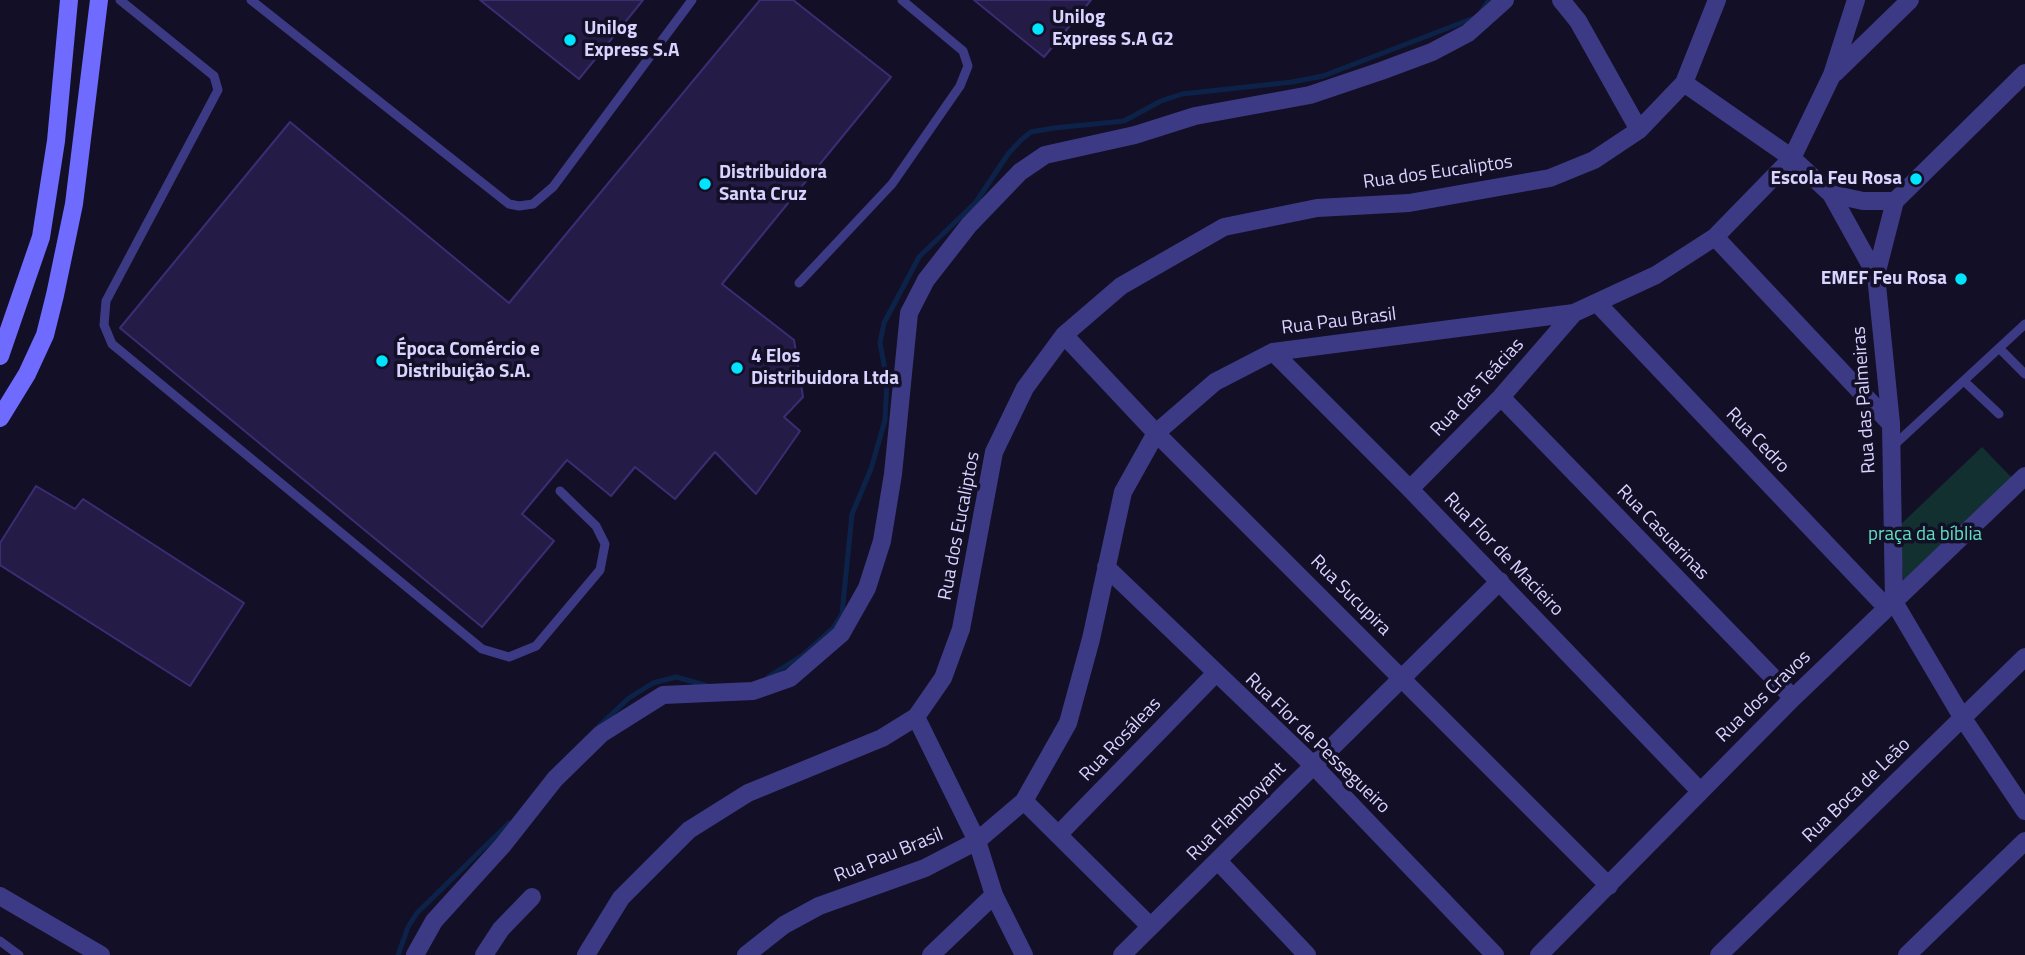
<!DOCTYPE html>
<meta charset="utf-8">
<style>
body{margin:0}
canvas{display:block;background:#130f26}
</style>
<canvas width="2025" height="955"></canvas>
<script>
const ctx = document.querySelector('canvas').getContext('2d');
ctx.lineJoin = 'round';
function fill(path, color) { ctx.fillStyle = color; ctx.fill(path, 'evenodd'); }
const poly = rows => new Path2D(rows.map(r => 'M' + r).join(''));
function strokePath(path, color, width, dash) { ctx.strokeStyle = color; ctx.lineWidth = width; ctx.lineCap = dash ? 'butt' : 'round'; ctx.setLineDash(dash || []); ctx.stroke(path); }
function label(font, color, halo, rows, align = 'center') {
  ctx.font = font + ' "Titillium Web",sans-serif'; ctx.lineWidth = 7; ctx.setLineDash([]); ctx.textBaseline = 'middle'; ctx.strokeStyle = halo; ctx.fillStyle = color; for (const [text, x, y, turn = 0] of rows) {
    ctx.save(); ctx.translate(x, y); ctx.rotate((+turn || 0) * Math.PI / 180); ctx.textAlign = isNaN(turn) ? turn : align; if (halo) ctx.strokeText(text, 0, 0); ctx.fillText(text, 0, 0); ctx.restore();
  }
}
fill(poly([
 [1982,447,2014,480,1904,589,1899,526]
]), '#12302f');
strokePath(poly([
 [1481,12,1489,0],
 [768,677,803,655,833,628,842,614,852,514,871,469,885,420,887,380,880,343,884,323,919,257,976,202,1008,154,1022,139,1031,132,1054,128,1124,121,1161,101,1182,94,1292,82,1323,76,1474,18],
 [599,726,629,698,653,683,676,677,708,686],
 [398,955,408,927,417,913,509,823]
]), '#0c2248', 5);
const building = poly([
 [480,0,643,0,579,79,480,0],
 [760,0,793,0,891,77,722,284,794,340,803,397,784,417,800,431,756,494,715,452,675,499,635,467,611,496,567,460,522,514,554,541,482,627,120,328,290,122,509,303,760,0],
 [974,0,1091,0,1044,57,974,0],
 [36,486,75,509,83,499,244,603,190,686,0,565,0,543,36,486]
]);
fill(building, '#241b47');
strokePath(building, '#3b2d73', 2);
strokePath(poly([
 [120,0,214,76,218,90,106,301,104,325,112,344,482,649,509,657,536,646,600,570,605,544,596,526,560,491],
 [251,0,509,204,519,206,533,204,553,187,692,0],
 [799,283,892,184,960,86,968,66,963,51,902,0],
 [2000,349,2025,374],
 [1965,382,1999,414],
 [1892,447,2025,324],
 [0,941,19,955]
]), '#3d3a85', 9);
strokePath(poly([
 [1561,0,1578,21,1639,130],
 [1835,73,1910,0],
 [1684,83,1792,158,1831,194,1863,201,1895,201],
 [1831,194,1876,275],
 [1895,201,1876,275,1891,424,1894,602,1962,717,2025,811],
 [1895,201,2025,73],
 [1715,237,1891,424],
 [1597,303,1887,608],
 [1064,335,1156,433,1609,886],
 [1273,352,1410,489,1699,790],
 [1501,397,1793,698],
 [1410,489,1501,397,1574,313],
 [1106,567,1314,766,1495,955],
 [916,717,977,841,994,895,1024,955],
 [1024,801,1150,926],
 [1058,835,1215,674],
 [1218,861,1307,955],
 [0,896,101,955],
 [415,955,434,921,503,845,555,779,601,734,663,695,753,691,790,678,841,634,867,588,882,541,893,474,909,313,926,280,969,225,1020,172,1045,155,1135,135,1195,116,1310,95,1381,71,1432,52,1468,33,1505,0],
 [484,955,501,929,532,897],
 [586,955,621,898,689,830,748,793,882,738,916,717,943,678,961,629,994,452,1025,388,1064,335,1121,286,1224,227,1317,208,1409,203,1550,178,1594,160,1639,130,1684,83,1717,0],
 [746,955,784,925,819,906,925,868,977,841,1024,801,1068,723,1091,639,1123,492,1156,433,1215,382,1273,352,1574,313,1656,275,1715,237,1792,158,1832,75,1856,0],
 [931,955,994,895],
 [1122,955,1500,581],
 [1539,955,1793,698,2025,476],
 [1719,955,2025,657],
 [1907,955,2025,841]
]), '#3d3a85', 18);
strokePath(poly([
 [0,356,41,237,56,141,69,0],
 [0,418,27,374,45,335,55,295,74,204,99,0]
]), '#6f6bff', 18);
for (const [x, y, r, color] of [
 [1038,29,7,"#00e5ff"],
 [570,40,7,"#00e5ff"],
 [1916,179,7,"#00e5ff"],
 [705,184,7,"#00e5ff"],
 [1961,279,7,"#00e5ff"],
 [382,361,7,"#00e5ff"],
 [737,368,7,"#00e5ff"]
]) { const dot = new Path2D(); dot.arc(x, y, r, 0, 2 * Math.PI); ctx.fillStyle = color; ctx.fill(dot); strokePath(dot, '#130f26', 2.5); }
label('bold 19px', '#d9d4ff', '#130f26', [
 ["Unilog",1052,18],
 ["Express S.A G2",1052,40],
 ["Unilog",584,29],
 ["Express S.A",584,51],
 ["Distribuidora",719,173],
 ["Santa Cruz",719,195],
 ["Escola Feu Rosa",1902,179,"right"],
 ["EMEF Feu Rosa",1947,279,"right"],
 ["Época Comércio e",396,350],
 ["Distribuição S.A.",396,372],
 ["4 Elos",751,357],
 ["Distribuidora Ltda",751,379]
], 'left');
label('19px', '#d9d4ff', '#130f26', [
 ["Rua dos Eucaliptos",1438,173,-8],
 ["Rua Pau Brasil",1339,322,-7],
 ["Rua das Teácias",1478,388,-47],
 ["Rua das Palmeiras",1865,400,-94],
 ["Rua Cedro",1757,441,46],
 ["Rua dos Eucaliptos",960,526,-79],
 ["Rua Casuarinas",1662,533,46],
 ["Rua Flor de Macieiro",1503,555,46],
 ["Rua Sucupira",1350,596,45],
 ["Rua dos Cravos",1764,697,-44],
 ["Rua Rosáleas",1121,740,-46],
 ["Rua Flor de Pessegueiro",1317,744,44],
 ["Rua Boca de Leão",1857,791,-44],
 ["Rua Flamboyant",1237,812,-45],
 ["Rua Pau Brasil",889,856,-22]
]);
label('19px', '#5fe0c0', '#130f26', [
 ["praça da bíblia",1925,535]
]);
</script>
